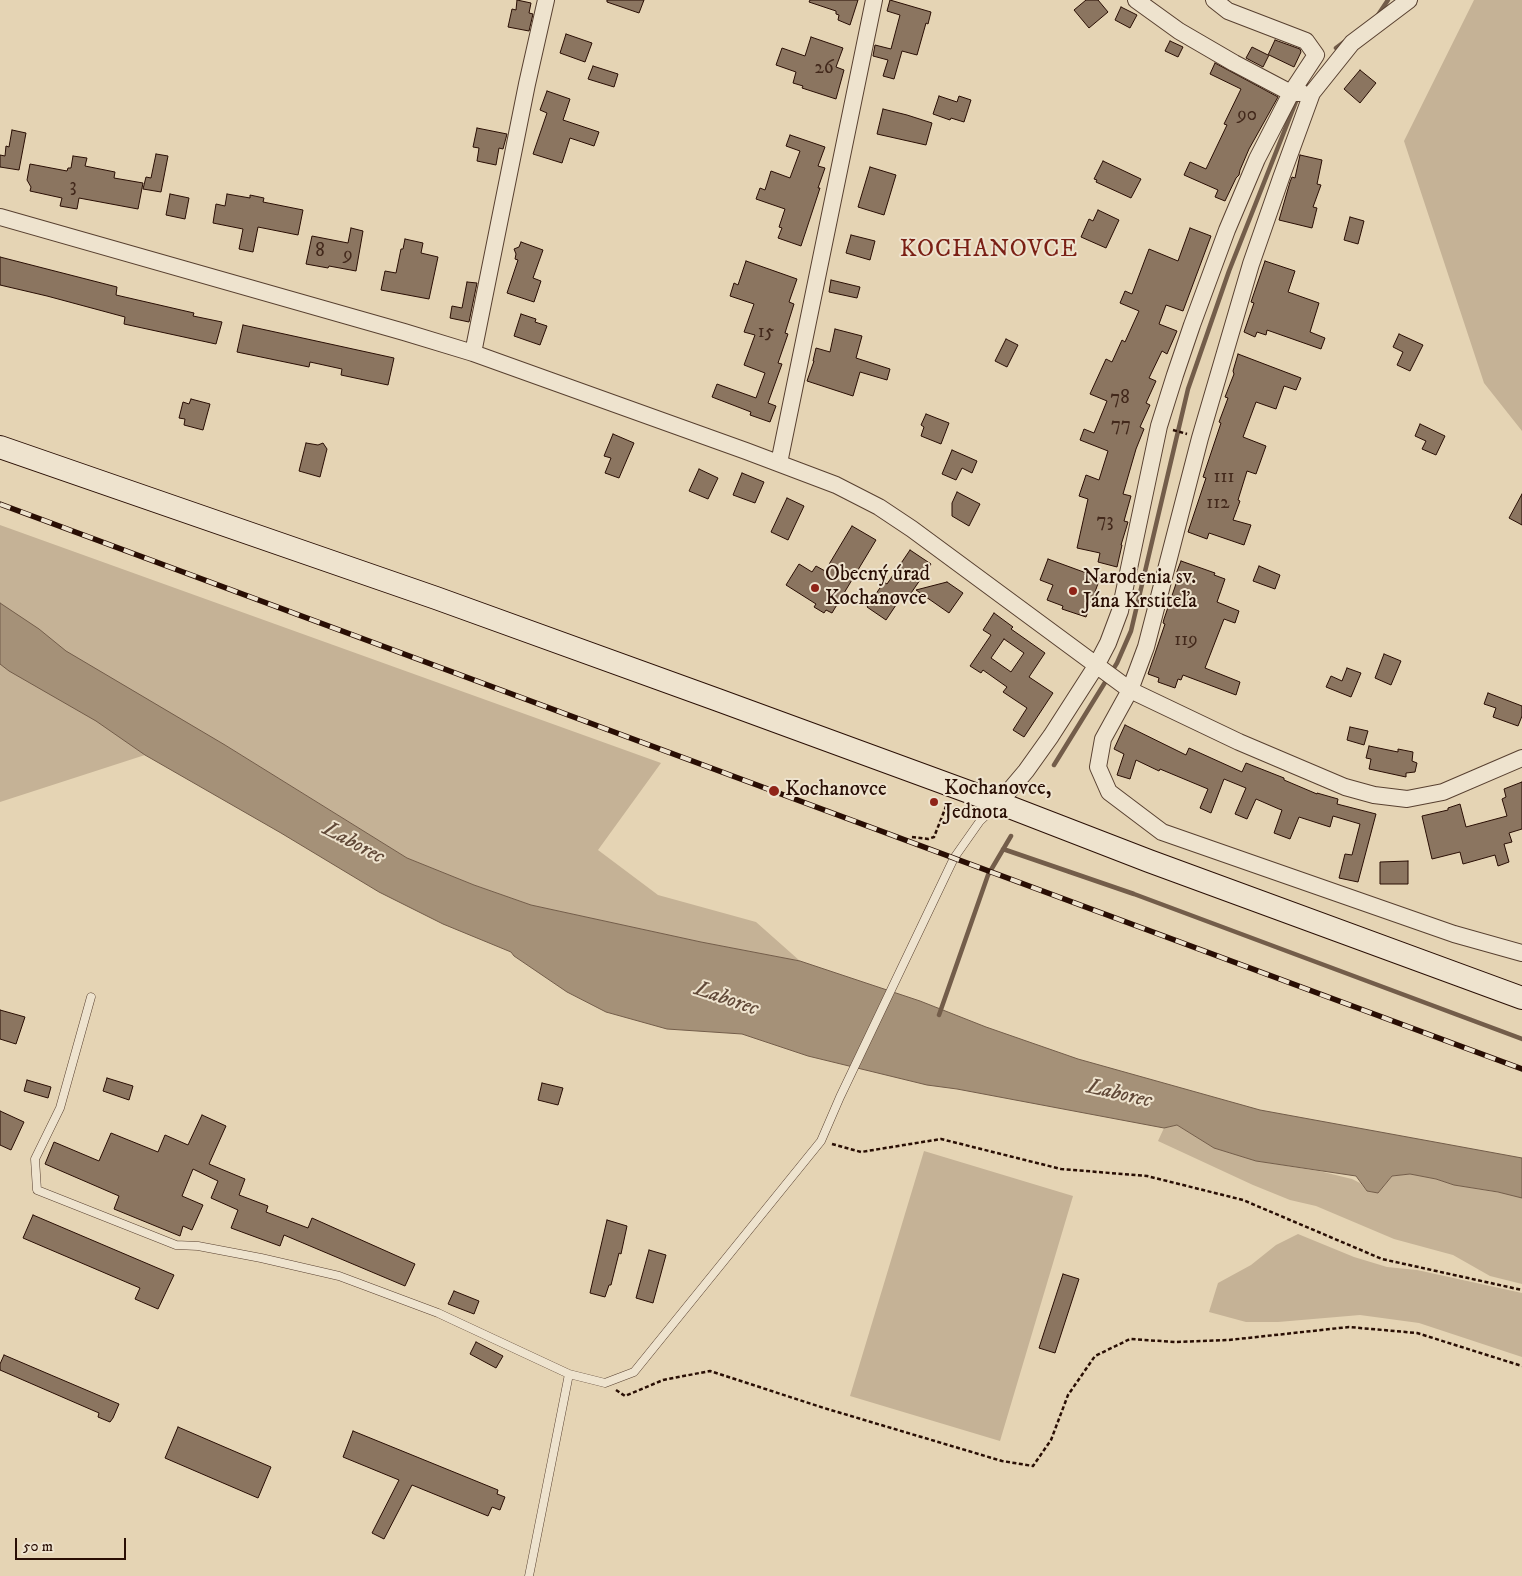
<!DOCTYPE html>
<meta charset="utf-8">
<style>
body{margin:0}
#map{position:relative;width:1522px;height:1576px;overflow:hidden;background:#e5d4b4;font-family:"IM FELL DW Pica",serif}
canvas{display:block}
.scale{position:absolute;left:15px;top:1538px;width:111px;height:22px;box-sizing:border-box;border:2px solid #290e04;border-top:0;padding-left:6px;font-size:15px;line-height:18px;white-space:nowrap;color:#290e04;-webkit-text-stroke:4px #eee3ce;paint-order:stroke}
</style>
<div id="map">
<canvas width="1522" height="1576"></canvas>
<div class="scale">50 m</div>
</div>
<script>
const ctx = document.querySelector('canvas').getContext('2d');
ctx.lineJoin = 'round';
function fill(path, color) { ctx.fillStyle = color; ctx.fill(path, 'evenodd'); }
const poly = rows => new Path2D(rows.map(r => 'M' + r).join(''));
function strokePath(path, color, width, dash) { ctx.strokeStyle = color; ctx.lineWidth = width; ctx.lineCap = dash ? 'butt' : 'round'; ctx.setLineDash(dash || []); ctx.stroke(path); }
function label(font, color, halo, rows, align = 'center') {
  ctx.font = font + ' "IM FELL DW Pica",serif'; ctx.lineWidth = 4; ctx.setLineDash([]); ctx.textBaseline = 'middle'; ctx.strokeStyle = halo; ctx.fillStyle = color; for (const [text, x, y, turn = 0] of rows) {
    ctx.save(); ctx.translate(x, y); ctx.rotate((+turn || 0) * Math.PI / 180); ctx.textAlign = isNaN(turn) ? turn : align; if (halo) ctx.strokeText(text, 0, 0); ctx.fillText(text, 0, 0); ctx.restore();
  }
}
fill(poly([
 [1474,0,1522,0,1522,431,1484,383,1404,141],
 [0,525,661,763,598,850,658,895,756,922,800,961,701,942,531,905,474,885,407,858,225,745,145,755,0,802],
 [1177,1125,1214,1148,1256,1161,1319,1171,1352,1179,1360,1183,1367,1191,1378,1193,1392,1176,1410,1174,1436,1179,1454,1185,1502,1193,1522,1198,1522,1284,1490,1276,1453,1255,1394,1239,1316,1206,1290,1200,1253,1185,1158,1141,1164,1128],
 [924,1151,1073,1196,1000,1441,850,1396],
 [1298,1234,1354,1257,1387,1267,1417,1270,1522,1293,1522,1357,1419,1323,1360,1315,1278,1322,1246,1322,1209,1312,1218,1283,1251,1265,1276,1245]
]), '#c5b296');
const water = poly([
 [0,603,39,629,66,651,225,745,407,858,474,885,531,905,701,942,800,961,920,1001,986,1027,1078,1059,1260,1110,1522,1158,1522,1198,1498,1192,1454,1185,1436,1179,1410,1174,1392,1176,1378,1193,1367,1191,1356,1176,1256,1161,1214,1148,1177,1125,1164,1128,957,1089,927,1085,808,1056,742,1034,667,1029,606,1012,567,992,514,956,511,952,443,924,379,892,281,833,145,755,96,721,9,671,0,664,0,603]
]);
fill(water, '#a59178');
strokePath(water, '#735d4a', 1);
strokePath(poly([
 [1378,15,1388,0],
 [1336,48,1344,42],
 [1054,765,1117,663,1131,631,1188,389,1229,271,1297,99],
 [1003,849,1134,894,1522,1039],
 [939,1015,988,875,1011,836]
]), '#735d4a', 4.5);
const building = poly([
 [517,0,531,3,529,13,533,14,529,31,508,27,512,9,516,10,517,0],
 [607,0,644,0,639,13,607,2,607,0],
 [810,0,858,0,850,25,838,20,839,15,836,14,836,11,809,2,810,0],
 [890,0,931,12,928,24,926,23,917,55,902,51,894,79,883,76,888,60,873,56,875,45,891,49,900,15,887,11,890,0],
 [1086,0,1098,0,1108,12,1089,28,1074,10,1086,0],
 [1121,7,1137,15,1130,28,1115,20,1121,7],
 [566,34,592,43,585,62,560,53,566,34],
 [811,37,843,48,836,67,844,70,836,99,802,88,803,86,793,83,796,72,776,65,782,48,805,56,811,37],
 [1275,40,1300,49,1301,52,1294,67,1269,55,1263,67,1246,58,1252,47,1268,55,1275,40],
 [1170,41,1183,47,1178,57,1165,51,1170,41],
 [1215,63,1278,97,1249,149,1240,170,1239,175,1236,178,1225,201,1215,197,1218,190,1184,175,1190,162,1206,169,1227,125,1224,124,1241,89,1210,74,1215,63],
 [593,66,618,74,614,87,588,79,593,66],
 [1360,70,1376,83,1360,103,1344,89,1360,70],
 [547,91,570,99,563,120,599,132,594,146,570,138,562,163,533,154,547,113,540,110,547,91],
 [939,96,957,102,959,96,971,100,964,122,951,118,950,120,933,114,939,96],
 [883,109,907,115,932,123,926,145,877,134,883,109],
 [477,128,507,134,503,149,499,148,496,165,477,161,479,148,473,147,477,128],
 [12,130,26,133,19,170,0,167,0,155,5,156,6,146,9,147,12,130],
 [790,135,825,147,818,166,825,168,818,188,820,188,801,246,778,238,782,228,779,227,785,209,756,199,760,188,765,190,771,171,790,178,800,151,786,146,790,135],
 [156,154,168,156,161,192,143,189,146,177,151,178,156,154],
 [1300,155,1322,160,1317,184,1321,185,1313,207,1317,208,1312,228,1279,220,1290,182,1292,177,1295,178,1300,155],
 [73,156,87,158,85,166,115,172,114,178,143,183,138,209,79,198,77,209,60,206,62,198,30,191,31,187,27,180,30,164,67,171,68,168,71,168,73,156],
 [1103,161,1141,179,1131,198,1096,182,1097,180,1094,179,1103,161],
 [870,167,896,175,884,215,858,207,870,167],
 [170,194,189,198,185,219,166,215,170,194],
 [227,194,250,198,250,195,264,198,263,202,303,210,298,235,258,227,253,252,239,249,243,229,213,223,216,204,225,206,227,194],
 [1098,210,1119,220,1106,248,1081,237,1089,219,1093,221,1098,210],
 [1350,217,1364,221,1358,244,1344,240,1350,217],
 [351,228,363,231,356,271,329,266,328,268,306,264,312,236,348,243,351,228],
 [1190,228,1211,236,1183,311,1166,305,1159,324,1177,331,1167,354,1162,351,1149,378,1156,381,1146,403,1150,405,1140,427,1144,429,1136,449,1123,494,1131,496,1124,521,1128,522,1121,545,1122,545,1117,567,1098,562,1100,553,1077,548,1088,499,1079,496,1086,475,1099,480,1108,451,1080,440,1084,429,1094,433,1107,401,1090,394,1106,359,1112,362,1122,340,1125,342,1139,311,1120,303,1125,291,1132,294,1149,249,1178,261,1190,228],
 [851,235,875,241,870,260,846,253,851,235],
 [405,239,423,243,421,253,438,257,429,299,381,290,385,271,396,273,401,249,403,249,405,239],
 [521,242,543,250,533,278,541,281,534,302,507,293,518,260,515,259,516,254,514,249,519,247,521,242],
 [0,257,117,287,116,295,194,313,193,316,222,322,216,344,124,324,125,317,47,296,0,285,0,257],
 [746,261,797,279,789,302,794,304,785,333,788,334,778,363,782,364,768,403,776,406,770,422,750,415,751,412,712,397,717,384,756,398,765,373,744,365,755,335,744,332,754,304,730,296,734,283,738,285,746,261],
 [1265,261,1295,271,1288,292,1319,303,1310,332,1325,338,1321,349,1267,330,1266,335,1257,332,1255,337,1244,332,1254,303,1251,302,1265,261],
 [831,280,860,287,857,298,829,292,831,280],
 [467,282,477,283,469,322,450,318,452,306,462,308,467,282],
 [521,314,536,319,535,322,547,326,540,345,514,336,521,314],
 [243,325,394,358,388,385,341,375,342,369,310,362,309,367,237,352,243,325],
 [835,329,862,336,856,358,890,369,887,380,860,372,853,396,807,381,814,361,813,361,816,348,830,352,835,329],
 [1399,334,1423,345,1410,371,1397,365,1403,352,1393,347,1399,334],
 [1006,339,1018,345,1007,367,995,361,1006,339],
 [1238,354,1301,378,1296,390,1284,386,1276,409,1256,402,1243,437,1266,446,1256,474,1247,471,1238,500,1240,501,1233,520,1251,525,1244,545,1209,533,1207,539,1188,532,1206,478,1203,477,1221,423,1219,422,1228,398,1225,397,1234,374,1233,371,1238,354],
 [191,399,210,404,203,430,184,425,185,419,179,418,183,402,189,404,191,399],
 [926,414,949,423,941,444,921,436,924,427,921,425,926,414],
 [1420,424,1445,436,1436,455,1422,449,1426,441,1415,436,1420,424],
 [613,434,634,443,619,478,605,473,611,458,604,456,613,434],
 [306,443,318,445,323,443,327,449,320,477,299,471,306,443],
 [952,450,977,461,972,473,962,468,956,480,942,474,952,450],
 [699,469,718,478,708,499,689,491,699,469],
 [742,473,764,482,755,503,733,495,742,473],
 [957,492,980,504,969,526,952,516,952,503,957,492],
 [1522,494,1522,525,1509,518,1522,494],
 [787,498,804,506,788,540,771,532,787,498],
 [852,526,876,540,832,613,826,610,824,613,814,607,816,604,786,585,799,564,812,572,816,566,825,571,852,526],
 [910,550,931,564,907,599,902,596,886,620,867,607,884,582,887,584,910,550],
 [1048,559,1100,578,1086,617,1062,609,1063,606,1047,600,1053,585,1040,580,1048,559],
 [1181,561,1215,573,1214,575,1225,579,1217,602,1239,611,1235,623,1224,619,1205,668,1240,682,1236,695,1183,675,1181,680,1178,679,1175,688,1158,682,1159,678,1148,674,1165,624,1163,623,1164,619,1179,575,1176,574,1181,561],
 [1259,566,1280,575,1275,589,1253,581,1259,566],
 [947,582,963,593,949,613,916,590,947,582],
 [994,613,1013,627,1011,629,1045,653,1029,677,1053,693,1024,737,1013,730,1027,708,1003,692,1007,687,983,670,981,673,970,666,991,635,983,630,994,613],
 [1004,639,1024,653,1011,672,991,658,1004,639],
 [1384,654,1401,661,1391,685,1375,678,1384,654],
 [1347,668,1361,673,1351,697,1326,687,1331,676,1342,681,1347,668],
 [1488,693,1522,706,1522,716,1518,726,1493,717,1496,708,1484,704,1488,693],
 [1125,725,1186,755,1189,748,1242,772,1246,763,1284,778,1284,780,1317,794,1317,793,1338,799,1337,804,1376,814,1358,882,1339,878,1345,854,1352,855,1360,824,1333,816,1330,827,1299,817,1290,839,1274,833,1282,810,1279,809,1256,799,1247,819,1235,814,1246,788,1224,779,1211,813,1200,808,1208,789,1160,769,1159,771,1136,760,1130,779,1117,775,1124,754,1114,749,1125,725],
 [1350,727,1368,731,1364,745,1347,740,1350,727],
 [1369,746,1398,752,1398,749,1413,752,1412,761,1417,763,1415,772,1406,773,1406,777,1369,769,1371,759,1366,758,1369,746],
 [1522,782,1522,829,1509,833,1512,842,1504,844,1509,862,1498,866,1495,855,1463,864,1460,852,1432,859,1422,816,1448,810,1448,808,1460,804,1466,827,1507,816,1502,799,1506,797,1504,789,1522,782],
 [1408,861,1408,884,1380,884,1380,862,1408,861],
 [0,1010,25,1017,16,1044,0,1039,0,1010],
 [107,1078,133,1086,129,1100,103,1091,107,1078],
 [27,1080,51,1087,48,1098,24,1091,27,1080],
 [542,1083,563,1088,558,1105,538,1100,542,1083],
 [0,1111,24,1122,11,1150,0,1145,0,1111],
 [202,1115,226,1126,209,1164,245,1179,239,1195,268,1206,266,1212,308,1228,312,1218,415,1264,405,1286,284,1235,280,1246,231,1228,238,1210,211,1198,218,1181,193,1169,182,1196,203,1205,192,1230,183,1226,180,1236,114,1209,119,1196,45,1164,54,1142,99,1161,111,1133,158,1152,165,1135,188,1145,202,1115],
 [33,1215,174,1275,158,1309,135,1299,140,1288,23,1238,33,1215],
 [607,1220,627,1226,621,1254,619,1253,611,1285,609,1285,605,1297,590,1293,607,1220],
 [649,1250,666,1255,653,1303,636,1298,649,1250],
 [1063,1274,1079,1279,1055,1353,1039,1348,1063,1274],
 [454,1291,479,1301,474,1314,448,1304,454,1291],
 [476,1342,503,1356,496,1368,470,1354,476,1342],
 [4,1355,119,1404,113,1418,110,1422,98,1417,99,1413,0,1370,0,1364,4,1355],
 [178,1427,271,1467,258,1498,165,1458,178,1427],
 [353,1431,498,1490,497,1494,505,1497,500,1510,492,1507,488,1516,412,1485,384,1539,372,1533,399,1480,343,1457,353,1431]
]);
fill(building, '#8b7560');
strokePath(building, '#290e04', 1);
const lane = poly([
 [91,997,60,1108,35,1159,37,1190,176,1245,198,1246,261,1258,339,1276,438,1313,569,1374,605,1383,634,1372,821,1141,840,1097,954,858,980,821,997,805],
 [529,1576,569,1374]
]);
const street = poly([
 [1136,0,1179,31,1234,63,1291,93,1302,93],
 [1409,0,1352,43,1312,93,1281,178,1251,264,1200,438,1146,647,1130,690,1103,739,1098,767,1109,792,1162,832,1454,934,1522,953],
 [0,217,404,332,473,353,746,451,836,485,879,507,912,529,1130,690,1239,742,1345,787,1374,795,1407,799,1443,792,1522,758],
 [473,353,527,84,546,0],
 [779,463,874,0],
 [999,803,1026,771,1051,736,1096,666,1108,643,1120,611,1159,426,1175,375,1192,325,1227,230,1257,159,1291,93,1316,55,1306,41,1228,11,1214,0]
]);
const secondary = poly([
 [0,447,436,598,718,700,999,803,1149,861,1522,998]
]);
strokePath(lane, '#584030', 9);
strokePath(street, '#584030', 18);
strokePath(secondary, '#290e04', 24);
strokePath(poly([
 [1173,430,1187,434],
 [912,837,928,839,934,837,947,804],
 [832,1144,861,1152,941,1139,1061,1169,1147,1176,1243,1200,1382,1259,1522,1290],
 [616,1390,625,1396,663,1380,710,1371,824,1408,1002,1461,1033,1466,1051,1440,1068,1395,1095,1356,1130,1339,1175,1342,1229,1340,1349,1327,1417,1333,1522,1366]
]), '#290e04', 2.5, [4, 2.5]);
strokePath(lane, '#eee3ce', 8);
strokePath(street, '#eee3ce', 16);
strokePath(secondary, '#eee3ce', 22);
const rail = poly([
 [0,504,1522,1069]
]);
strokePath(rail, '#290e04', 5.5);
strokePath(rail, '#eee3ce', 4, [11]);
for (const [x, y, r, color] of [
 [815,588,5,"#8f2418"],
 [1073,591,5,"#8f2418"],
 [774,791,6,"#8f2418"],
 [934,802,5,"#8f2418"]
]) { const dot = new Path2D(); dot.arc(x, y, r, 0, 2 * Math.PI); ctx.fillStyle = color; ctx.fill(dot); strokePath(dot, '#eee3ce', 2); }
label('19px', '#42281b', null, [
 ["26",824,69],
 ["90",1247,116],
 ["3",73,187],
 ["8",320,252],
 ["9",348,256],
 ["15",766,333],
 ["78",1120,399],
 ["77",1121,426],
 ["111",1224,478],
 ["112",1218,504],
 ["73",1105,522],
 ["119",1186,641]
]);
label('21px', '#290e04', '#eee3ce', [
 ["Obecný úrad",825,576],
 ["Kochanovce",825,600],
 ["Narodenia sv.",1083,579],
 ["Jána Krstiteľa",1083,603],
 ["Kochanovce,",944,790],
 ["Jednota",944,814],
 ["Kochanovce",785,791]
], 'left');
label('italic 22px', '#614938', '#eee3ce', [
 ["Laborec",353,844,28],
 ["Laborec",726,1000,19],
 ["Laborec",1119,1095,13]
]);
ctx.letterSpacing = '1px';
label('24px', '#7a1f14', '#eee3ce', [
 ["KOCHANOVCE",989,251]
]);
ctx.letterSpacing = '0px';
</script>
